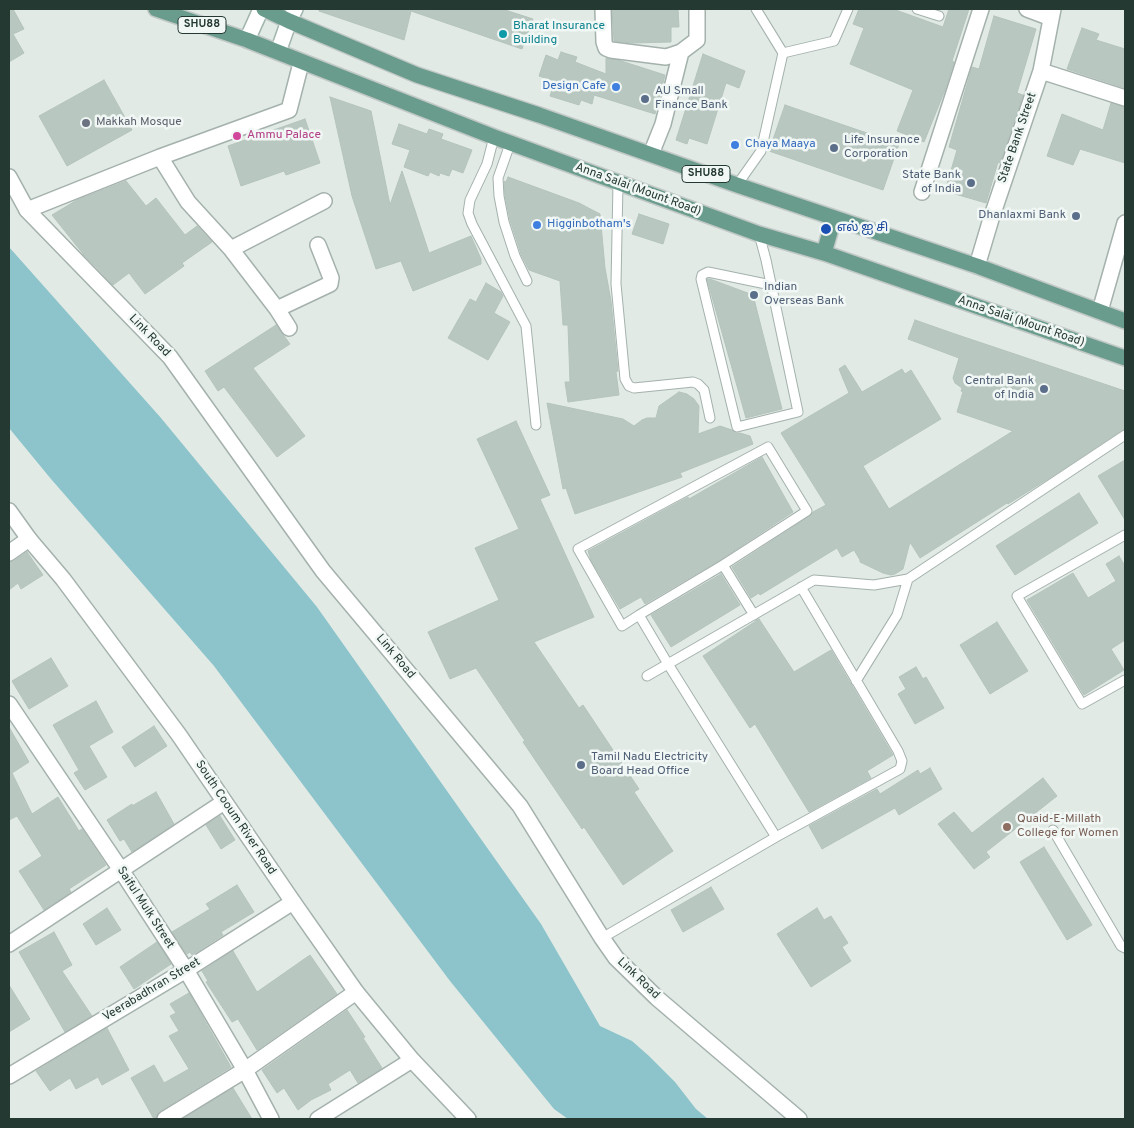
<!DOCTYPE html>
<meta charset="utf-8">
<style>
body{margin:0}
#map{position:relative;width:1134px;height:1128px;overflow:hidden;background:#e1eae5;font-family:Overpass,sans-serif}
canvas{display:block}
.frame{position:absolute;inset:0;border:10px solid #233932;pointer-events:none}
</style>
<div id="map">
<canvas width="1134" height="1128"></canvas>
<div class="frame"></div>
</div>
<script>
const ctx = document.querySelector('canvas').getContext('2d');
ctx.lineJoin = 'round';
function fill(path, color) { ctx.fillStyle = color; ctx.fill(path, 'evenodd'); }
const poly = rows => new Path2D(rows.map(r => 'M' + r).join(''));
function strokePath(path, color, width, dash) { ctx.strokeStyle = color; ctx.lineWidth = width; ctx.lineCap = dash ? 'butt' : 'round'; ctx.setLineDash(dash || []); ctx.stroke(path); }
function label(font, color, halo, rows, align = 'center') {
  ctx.font = font + ' Overpass,"Noto Sans Tamil",sans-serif'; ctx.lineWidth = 5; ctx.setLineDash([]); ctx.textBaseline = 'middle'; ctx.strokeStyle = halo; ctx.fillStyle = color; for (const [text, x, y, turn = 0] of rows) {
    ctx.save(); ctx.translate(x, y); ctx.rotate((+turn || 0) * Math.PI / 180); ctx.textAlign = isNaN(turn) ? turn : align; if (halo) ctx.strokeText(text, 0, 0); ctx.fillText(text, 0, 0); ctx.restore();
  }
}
fill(poly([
 [9,247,161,418,317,607,541,924,600,1026,632,1041,649,1056,675,1082,696,1109,708,1119,568,1119,554,1109,450,981,214,666,51,479,9,428]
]), '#8dc4cb');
const building = poly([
 [9,9,13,9,24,29,13,34,24,53,9,62,9,9],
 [319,9,502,9,533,19,522,49,411,11,404,40,319,11,319,9],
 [612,9,678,9,679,27,671,27,671,42,633,43,614,41,612,9],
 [859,9,893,9,943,27,949,9,969,9,952,61,954,62,945,90,924,142,897,131,913,90,850,64,864,28,853,24,859,9],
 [994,16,1036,29,1017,93,1023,95,1000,163,998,162,986,203,945,191,957,150,949,147,972,67,979,69,994,16],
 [1082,28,1099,34,1096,40,1125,49,1125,88,1067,69,1082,28],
 [561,52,577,57,575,62,606,74,606,58,618,60,665,75,655,114,594,95,592,104,581,100,579,105,550,96,555,81,539,76,546,55,558,60,561,52],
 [703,54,745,71,739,88,726,83,707,144,689,138,687,144,676,140,703,54],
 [104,80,132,130,67,166,39,116,104,80],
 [330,97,371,111,390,205,402,171,429,253,471,236,481,259,481,264,413,291,401,261,376,269,352,196,330,97],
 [1111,103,1125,107,1125,163,1080,149,1073,165,1047,156,1062,114,1103,130,1111,103],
 [785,105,899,144,883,190,769,151,785,105],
 [305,119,320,163,286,175,284,171,241,186,228,146,305,119],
 [399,124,427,134,429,129,443,134,441,139,472,150,463,173,452,169,449,176,440,173,439,176,430,172,428,176,404,167,410,150,392,144,399,124],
 [508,177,579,203,600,214,605,268,611,301,618,371,616,372,619,395,568,402,565,382,570,382,568,325,563,325,560,281,529,270,521,254,510,220,505,195,504,181,506,182,508,177],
 [126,181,146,206,156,198,185,235,197,226,212,242,182,263,184,266,145,294,129,273,113,285,84,255,52,215,77,200,126,181],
 [639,214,669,224,663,244,632,234,639,214],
 [707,279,710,279,753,295,782,409,746,418,707,279],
 [486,283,501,292,503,296,494,313,510,322,488,360,448,338,470,299,476,302,486,283],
 [915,320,955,334,1125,391,1125,429,1122,430,1051,477,1008,504,1007,503,920,558,910,542,903,569,895,574,891,575,883,573,860,562,860,560,854,550,842,557,837,548,760,595,759,593,751,598,732,567,810,516,813,512,826,505,781,433,849,393,839,369,845,365,862,392,902,369,905,374,911,370,941,419,863,466,889,509,1013,431,957,412,963,392,961,391,962,388,955,383,953,378,959,358,908,339,915,320],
 [276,325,290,344,253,368,305,436,277,457,224,387,218,391,205,371,276,325],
 [679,392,687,394,694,399,699,406,698,434,720,426,732,430,735,433,740,433,750,436,753,444,680,473,682,477,575,514,566,488,563,489,547,403,623,419,634,426,642,420,647,418,656,418,659,406,679,392],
 [516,421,550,495,540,499,594,617,534,642,579,708,583,705,639,789,634,792,673,851,623,885,584,827,582,829,523,742,525,741,476,668,450,679,428,632,499,600,475,548,519,529,477,439,516,421],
 [762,457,793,512,720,560,645,604,641,597,620,609,591,560,588,551,688,497,689,499,762,457],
 [1125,460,1125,520,1098,476,1125,460],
 [1079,493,1098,523,1015,575,996,546,1079,493],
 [27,552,43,575,21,589,18,583,9,590,9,562,14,561,27,552],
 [1119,556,1125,566,1125,640,1111,649,1124,670,1084,695,1027,600,1073,573,1088,598,1116,581,1106,564,1119,556],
 [721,574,740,605,671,647,651,615,721,574],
 [759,619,794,672,831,650,893,755,867,771,871,778,809,812,755,724,750,728,703,656,759,619],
 [997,622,1028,671,990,694,960,645,997,622],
 [51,658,68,686,29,709,12,681,51,658],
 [916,667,923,679,926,677,944,708,915,724,898,694,906,689,899,677,916,667],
 [96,701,113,732,89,746,107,777,85,790,74,773,79,770,53,725,96,701],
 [154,726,167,746,135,767,122,747,154,726],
 [9,727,29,762,12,773,32,814,58,797,79,831,82,829,106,865,69,889,71,892,44,910,19,871,42,856,17,816,9,820,9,727],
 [930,768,942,789,899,815,895,808,822,849,809,826,877,789,880,794,918,770,920,774,930,768],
 [1043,778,1057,796,986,852,990,857,974,869,938,824,954,812,972,833,1043,778],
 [156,792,174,824,132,852,124,839,120,841,107,820,132,804,132,806,156,792],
 [220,816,235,840,221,849,206,825,220,816],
 [1044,847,1092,925,1067,940,1020,862,1044,847],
 [237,885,254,912,221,932,223,935,192,955,190,952,187,954,172,932,210,909,206,904,237,885],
 [711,887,724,909,683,932,671,910,711,887],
 [107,908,121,930,96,945,83,924,107,908],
 [817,908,824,920,831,916,848,943,842,947,851,961,811,987,777,934,817,908],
 [54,932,72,965,62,971,92,1016,65,1032,19,952,54,932],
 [157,942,171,964,134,989,120,967,157,942],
 [233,951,257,992,310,955,337,994,257,1050,238,1019,232,1022,206,982,208,981,202,971,233,951],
 [9,985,30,1019,9,1032,9,985],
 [189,993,231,1067,160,1111,157,1115,156,1119,154,1119,131,1078,154,1065,164,1083,189,1069,169,1036,179,1031,170,1016,176,1013,170,1004,189,993],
 [347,1010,365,1037,363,1038,382,1068,358,1083,350,1070,328,1084,331,1090,311,1100,298,1110,284,1088,277,1093,262,1070,347,1010],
 [107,1028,129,1070,102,1085,98,1077,76,1089,70,1078,50,1091,36,1071,107,1028],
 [233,1088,252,1119,183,1119,233,1088]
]);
fill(building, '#b9c7c1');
strokePath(building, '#b4c3bc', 1);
const service = poly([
 [756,9,783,53],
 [917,9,939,16],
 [494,137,487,164,470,200,468,213,472,224,526,326,536,425],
 [510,144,498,178,499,196,504,222,515,256,527,281],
 [618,183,616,284,625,379,629,386,634,388,693,382,698,384,704,390,710,418],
 [737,185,761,151,783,53,834,41,848,9],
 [759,234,766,260,798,412,737,427,701,279,702,275,708,272,771,285],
 [1125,535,1017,596,1082,704,1125,680],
 [639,615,622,626,578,549,768,447,807,511,723,565,754,615],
 [647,676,814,580,874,585,908,579,1125,435],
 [856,681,897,615,908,579],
 [1053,830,1121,946,1125,948],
 [776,837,900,769,902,761,898,751,801,587],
 [602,938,776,837,668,664,639,615,723,565]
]);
const minor = poly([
 [603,9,604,42,606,48,611,50,666,57,681,52,697,40,697,9],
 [1027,9,1051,18],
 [1041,71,1125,98],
 [651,154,663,124,681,52],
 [160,157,188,202,231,249,277,309,289,328],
 [922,192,981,9],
 [27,210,160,157,289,110,301,63],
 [231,249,324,201],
 [977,266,991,219,1041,71,1053,9],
 [277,309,330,284,331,278,318,245],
 [1100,311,1125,223],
 [9,553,29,539],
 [9,704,121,870,186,970,245,1070,271,1119],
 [9,944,224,802],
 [9,1076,186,970,293,902],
 [165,1119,245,1070,356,992],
 [318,1119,412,1060]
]);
const tertiary = poly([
 [9,177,27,210,170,357,323,571,520,806,602,938,616,958,657,998,799,1119],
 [9,511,29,539,63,579,179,735,293,902,356,992,412,1060,468,1119]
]);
const secondary = poly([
 [247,40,261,9],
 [278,52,289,21,295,9]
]);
const primary = poly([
 [156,9,247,40,494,137,759,234,824,253,1125,358],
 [264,9,289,21,417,75,539,115,737,185,977,266,1125,321],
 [824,253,834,218]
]);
strokePath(service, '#a4b1ac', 11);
strokePath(minor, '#a4b1ac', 18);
strokePath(tertiary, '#a4b1ac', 18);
strokePath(secondary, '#a1b5ad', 18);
strokePath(primary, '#c1c8c6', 18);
strokePath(service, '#fff', 9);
strokePath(minor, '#fff', 15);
strokePath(tertiary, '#fff', 15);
strokePath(secondary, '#fff', 15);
strokePath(primary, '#699c8d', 15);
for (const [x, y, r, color] of [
 [503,34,5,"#0f9aa8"],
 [616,87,5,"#3f7fe0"],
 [645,99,5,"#5c6f8a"],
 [86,123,5,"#6b7280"],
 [237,136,5,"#d1479c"],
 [735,145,5,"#3f7fe0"],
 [834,148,5,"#5c6f8a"],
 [971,183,5,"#5c6f8a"],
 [1076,216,5,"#5c6f8a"],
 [537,225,5,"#3f7fe0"],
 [826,229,6,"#1a4fb4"],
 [754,295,5,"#5c6f8a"],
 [1044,389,5,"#5c6f8a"],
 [581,765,5,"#5c6f8a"],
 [1007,827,5,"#8d6e63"]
]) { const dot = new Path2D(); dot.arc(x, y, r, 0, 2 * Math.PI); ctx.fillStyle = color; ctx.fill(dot); strokePath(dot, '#f1f7f4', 2); }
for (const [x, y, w] of [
 [202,25,48],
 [706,174,48]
]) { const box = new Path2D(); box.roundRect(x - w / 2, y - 8.5, w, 17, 4); ctx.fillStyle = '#f1f7f4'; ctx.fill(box); strokePath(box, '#233932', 1); }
label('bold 11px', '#233932', null, [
 ["SHU88",202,25],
 ["SHU88",706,174]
]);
label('12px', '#0d838f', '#f1f7f4', [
 ["Bharat Insurance",513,27],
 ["Building",513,41]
], 'left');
label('12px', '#366cbe', '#f1f7f4', [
 ["Design Cafe",606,87,"right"],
 ["Chaya Maaya",745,145],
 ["Higginbotham's",547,225]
], 'left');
label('12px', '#4e5e75', '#f1f7f4', [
 ["AU Small",655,92],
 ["Finance Bank",655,106],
 ["Life Insurance",844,141],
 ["Corporation",844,155],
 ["State Bank",961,176,"right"],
 ["of India",961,190,"right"],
 ["Dhanlaxmi Bank",1066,216,"right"],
 ["Indian",764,288],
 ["Overseas Bank",764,302],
 ["Central Bank",1034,382,"right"],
 ["of India",1034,396,"right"],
 ["Tamil Nadu Electricity",591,758],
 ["Board Head Office",591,772]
], 'left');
label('12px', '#5b616d', '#f1f7f4', [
 ["Makkah Mosque",96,123]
], 'left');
label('12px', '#b23c85', '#f1f7f4', [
 ["Ammu Palace",247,136]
], 'left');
label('12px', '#233932', '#f1f7f4', [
 ["State Bank Street",1018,138,-71],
 ["Anna Salai (Mount Road)",638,190,20],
 ["Anna Salai (Mount Road)",1021,322,19],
 ["Link Road",149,336,46],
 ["Link Road",395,657,50],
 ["South Cooum River Road",235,818,56],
 ["Saiful Mulk Street",145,908,57],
 ["Link Road",638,979,44],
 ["Veerabadhran Street",152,990,-31]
]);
label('12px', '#164399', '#f1f7f4', [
 ["எல் ஐ சி",837,229]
], 'left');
label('12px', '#785e54', '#f1f7f4', [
 ["Quaid-E-Millath",1017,820],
 ["College for Women",1017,834]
], 'left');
</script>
